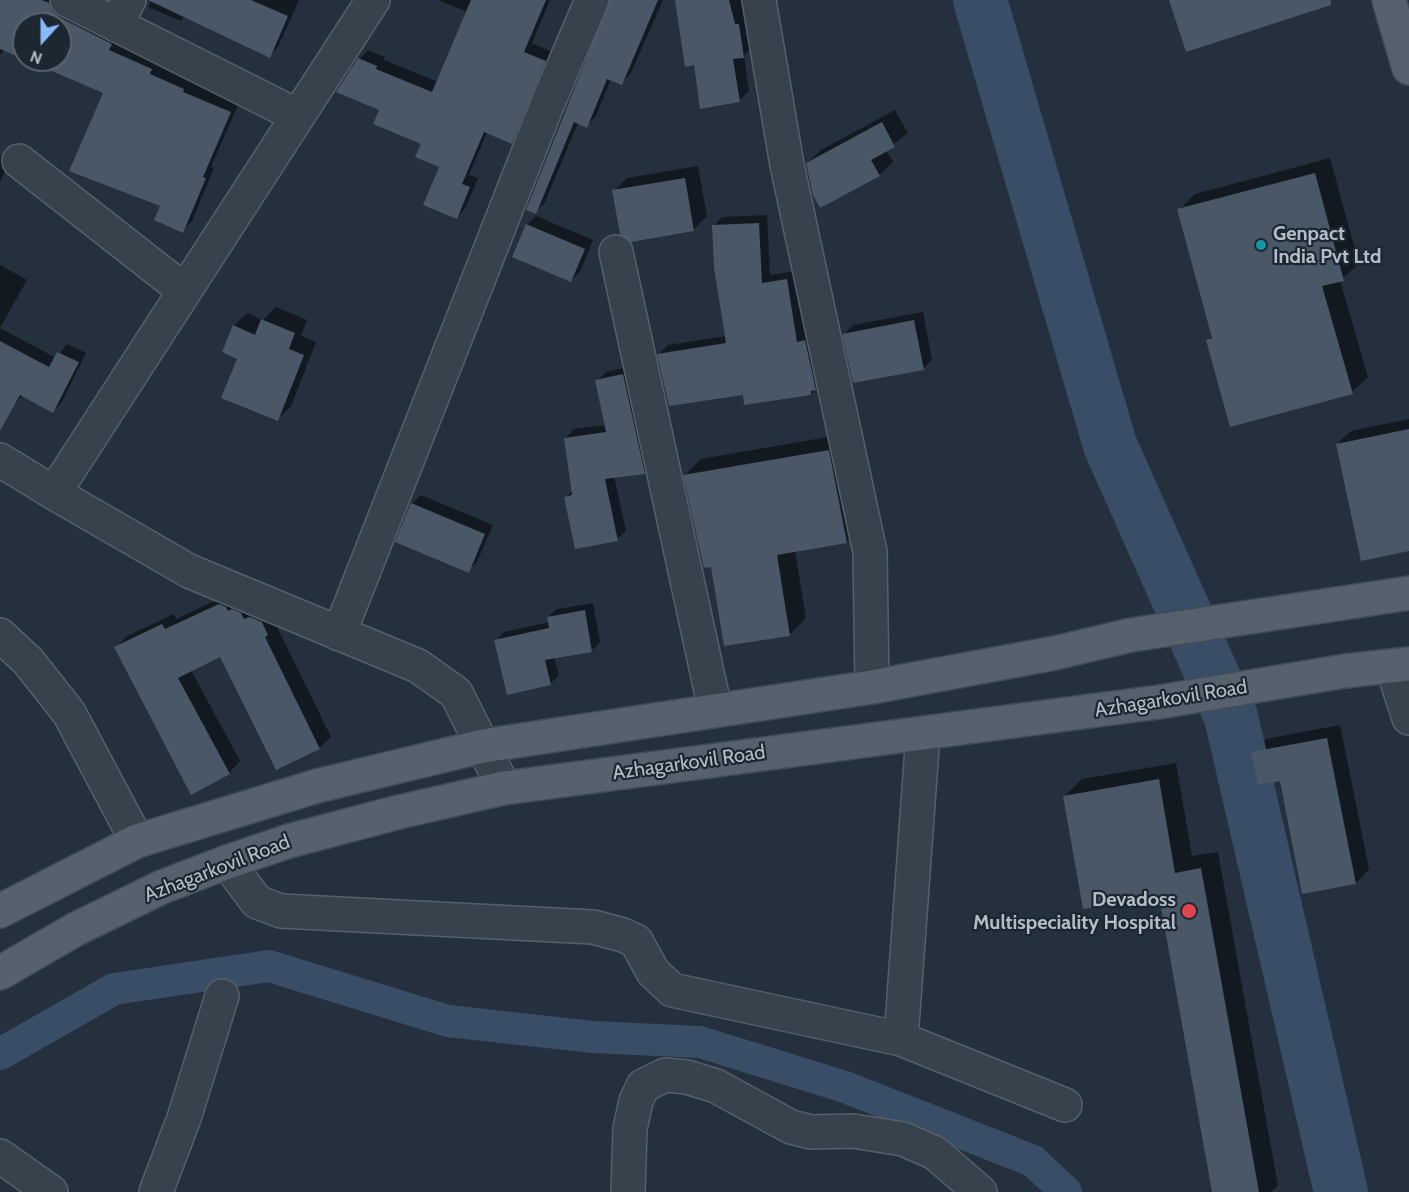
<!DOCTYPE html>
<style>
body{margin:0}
#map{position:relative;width:1409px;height:1192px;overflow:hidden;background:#24303d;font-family:Cabin,sans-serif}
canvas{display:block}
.north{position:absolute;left:12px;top:12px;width:60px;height:60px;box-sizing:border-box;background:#1d2732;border:2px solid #59636e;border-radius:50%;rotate:201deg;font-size:16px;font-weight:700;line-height:24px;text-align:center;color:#b3bdc8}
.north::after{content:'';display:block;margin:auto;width:21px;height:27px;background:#89b9f8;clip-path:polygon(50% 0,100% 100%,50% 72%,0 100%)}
</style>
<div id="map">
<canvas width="1409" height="1192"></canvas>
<div class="north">N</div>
</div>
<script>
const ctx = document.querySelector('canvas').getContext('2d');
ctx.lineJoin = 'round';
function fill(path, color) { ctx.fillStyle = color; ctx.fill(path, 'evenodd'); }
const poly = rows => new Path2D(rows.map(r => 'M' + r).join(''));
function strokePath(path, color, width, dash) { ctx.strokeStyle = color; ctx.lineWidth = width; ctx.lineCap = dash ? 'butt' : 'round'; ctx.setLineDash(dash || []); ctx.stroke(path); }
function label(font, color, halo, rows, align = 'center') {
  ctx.font = font + ' Cabin,sans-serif'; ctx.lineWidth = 4.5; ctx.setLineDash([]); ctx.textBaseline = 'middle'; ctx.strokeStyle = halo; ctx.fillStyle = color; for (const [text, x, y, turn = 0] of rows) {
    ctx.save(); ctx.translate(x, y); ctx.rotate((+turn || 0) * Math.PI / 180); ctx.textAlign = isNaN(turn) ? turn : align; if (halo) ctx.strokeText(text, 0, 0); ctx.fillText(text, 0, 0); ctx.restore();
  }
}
fill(poly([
 [0,0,60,0,160,60,158,65,239,103,211,167,214,168,192,221,183,231,162,205,105,92,30,60,60,60,60,24,24,24,24,58,5,49,0,55],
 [151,0,299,0,278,47,269,56,185,16,181,21,148,7],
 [438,0,550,0,532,43,553,52,520,133,511,142,487,132,469,175,478,178,465,209,456,217,441,166,423,143,381,109,359,59,368,50,385,57,384,60,438,82,467,12],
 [612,0,663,0,631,73,622,83,611,79,596,116,586,126,578,123,545,202,535,212],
 [676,0,741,0,745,15,748,15,753,46,744,56,749,91,739,101,695,64],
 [895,110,908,133,886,150,893,162,879,175,820,206,807,163,821,150],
 [0,156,10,161,0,182],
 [1330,158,1359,264,1340,280,1368,377,1352,392,1207,340,1213,335,1179,210,1195,194],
 [698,166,707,216,694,229,614,191,627,178],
 [767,215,770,275,796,271,806,334,814,333,824,380,811,394,744,393,659,354,668,345,726,336,714,226,722,217],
 [536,216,593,240,580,272,571,280,527,225],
 [0,265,27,280,0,328,56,358,67,344,86,353,62,402,53,411,22,395,6,417,0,414],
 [276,307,307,320,301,336,316,342,291,406,278,419,234,326,247,313,263,320],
 [923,312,932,360,923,369,844,334,853,325],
 [632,366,653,464,644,472,614,476,626,531,617,539,566,497,573,490,565,438,574,429,606,425,597,381,606,372],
 [1409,419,1409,550,1337,444,1351,431],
 [845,434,863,525,847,542,795,551,806,618,790,634,725,645,712,565,685,475,701,459],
 [421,495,493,525,477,562,468,571,412,504],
 [232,593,279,622,276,625,331,737,319,748,221,655,191,670,240,761,229,773,116,648,127,636,174,614,176,619],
 [593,603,600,642,591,651,554,657,559,675,550,684,496,641,504,632,549,622,548,617,557,609],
 [1340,725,1369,869,1356,883,1281,779,1253,753,1266,739],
 [1176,763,1192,856,1218,852,1278,1186,1271,1192,1213,1192,1160,894,1065,796,1082,779]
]), '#0007');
strokePath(poly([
 [0,1054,114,989,269,966,448,1021,593,1037,700,1042,845,1087,1033,1161,1066,1192]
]), '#394e66', 32);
strokePath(poly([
 [980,0,1110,445,1231,717,1341,1192]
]), '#394e66', 54);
fill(poly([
 [0,0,42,0,49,3,52,11,59,17,112,44,109,50,152,69,150,74,184,89,183,92,231,112,203,177,206,178,183,233,154,220,160,206,69,171,103,93,26,60,60,60,60,24,24,24,24,59,0,49],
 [148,0,251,0,288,16,270,58],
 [471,0,546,0,524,52,546,61,512,144,484,132,462,184,470,187,457,219,423,205,439,167,415,157,421,144,373,124,379,110,336,92,358,58,377,66,376,69,432,92],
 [610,0,658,0,622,85,607,79,587,128,574,122,536,214,526,210],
 [675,0,729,0,735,24,739,24,744,58,733,59,740,102,700,109,694,65,685,67],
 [1169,0,1331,0,1331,5,1186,52],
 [882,122,895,147,871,160,880,176,820,208,813,195,806,163],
 [1315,173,1344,281,1322,286,1353,394,1230,427,1206,340,1212,338,1177,209],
 [685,178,694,231,631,242,620,234,612,190],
 [759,223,762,283,787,279,797,342,805,340,816,390,811,391,811,395,744,405,743,395,669,406,657,354,726,343,714,268,712,225],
 [526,224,585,249,571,282,512,257],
 [261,319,295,333,289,349,304,355,278,421,221,398,237,359,222,352,233,325,255,335],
 [914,320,924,370,853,383,842,334],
 [0,341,49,367,57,352,79,362,53,413,20,395,0,431],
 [623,374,645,474,605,479,618,541,575,549,564,497,572,495,564,438,606,432,595,380],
 [1409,429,1409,551,1361,561,1336,444],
 [829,450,847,543,777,555,790,636,724,646,711,567,704,568,683,475],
 [411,503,485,534,469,573,395,542],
 [219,604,226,607,228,611,232,609,241,613,244,619,250,617,262,622,268,635,265,637,320,749,276,770,220,657,178,678,230,774,191,795,114,647,162,624,165,629],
 [585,610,592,652,545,660,551,685,507,695,494,640,549,628,547,617],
 [1327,738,1356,884,1302,894,1280,781,1258,785,1251,752],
 [1159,779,1175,873,1201,868,1259,1192,1212,1192,1159,896,1083,909,1063,796]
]), '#4a5766');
const minor = poly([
 [67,0,298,116],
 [373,0,54,493,189,571,418,666,456,693,504,788],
 [759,0,787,165,870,552,872,687],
 [116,25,129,0],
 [19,161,185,291],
 [616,252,715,709],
 [0,460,54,493],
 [339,634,547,105,592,0],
 [0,635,28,661,69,713,137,841],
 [1392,666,1409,718],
 [227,862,257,902,281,911,593,927,623,935,636,941,653,972,672,990,901,1039,1065,1105],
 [901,1039,923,734],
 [0,1156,51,1192],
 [156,1192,184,1118,222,996],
 [628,1192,630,1129,636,1101,643,1086,665,1075,687,1077,716,1086,791,1127,811,1132,853,1131,903,1139,935,1153,980,1192]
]);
const major = poly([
 [1389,0,1409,68],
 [0,911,137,841,317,786,483,746,872,687,1055,653,1131,635,1409,593],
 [0,973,76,929,162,887,227,862,289,841,399,812,504,788,1159,702,1345,671,1409,664]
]);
strokePath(minor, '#56606b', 36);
strokePath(major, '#414b56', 36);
strokePath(minor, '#38424d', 33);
strokePath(major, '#56616d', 33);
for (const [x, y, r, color] of [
 [1261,245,6,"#0f9aa8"],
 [1189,911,8,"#e0444e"]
]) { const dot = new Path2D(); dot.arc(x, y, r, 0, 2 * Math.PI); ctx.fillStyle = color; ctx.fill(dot); strokePath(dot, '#1d2732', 2); }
label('bold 20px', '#b3bdc8', '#1d2732', [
 ["Genpact",1273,234],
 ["India Pvt Ltd",1273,257],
 ["Devadoss",1176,900,"right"],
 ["Multispeciality Hospital",1176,923,"right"]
], 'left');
label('20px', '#b3bdc8', '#1d2732', [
 ["Azhagarkovil Road",1171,699,-9],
 ["Azhagarkovil Road",689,763,-8],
 ["Azhagarkovil Road",217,869,-21]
]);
</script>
